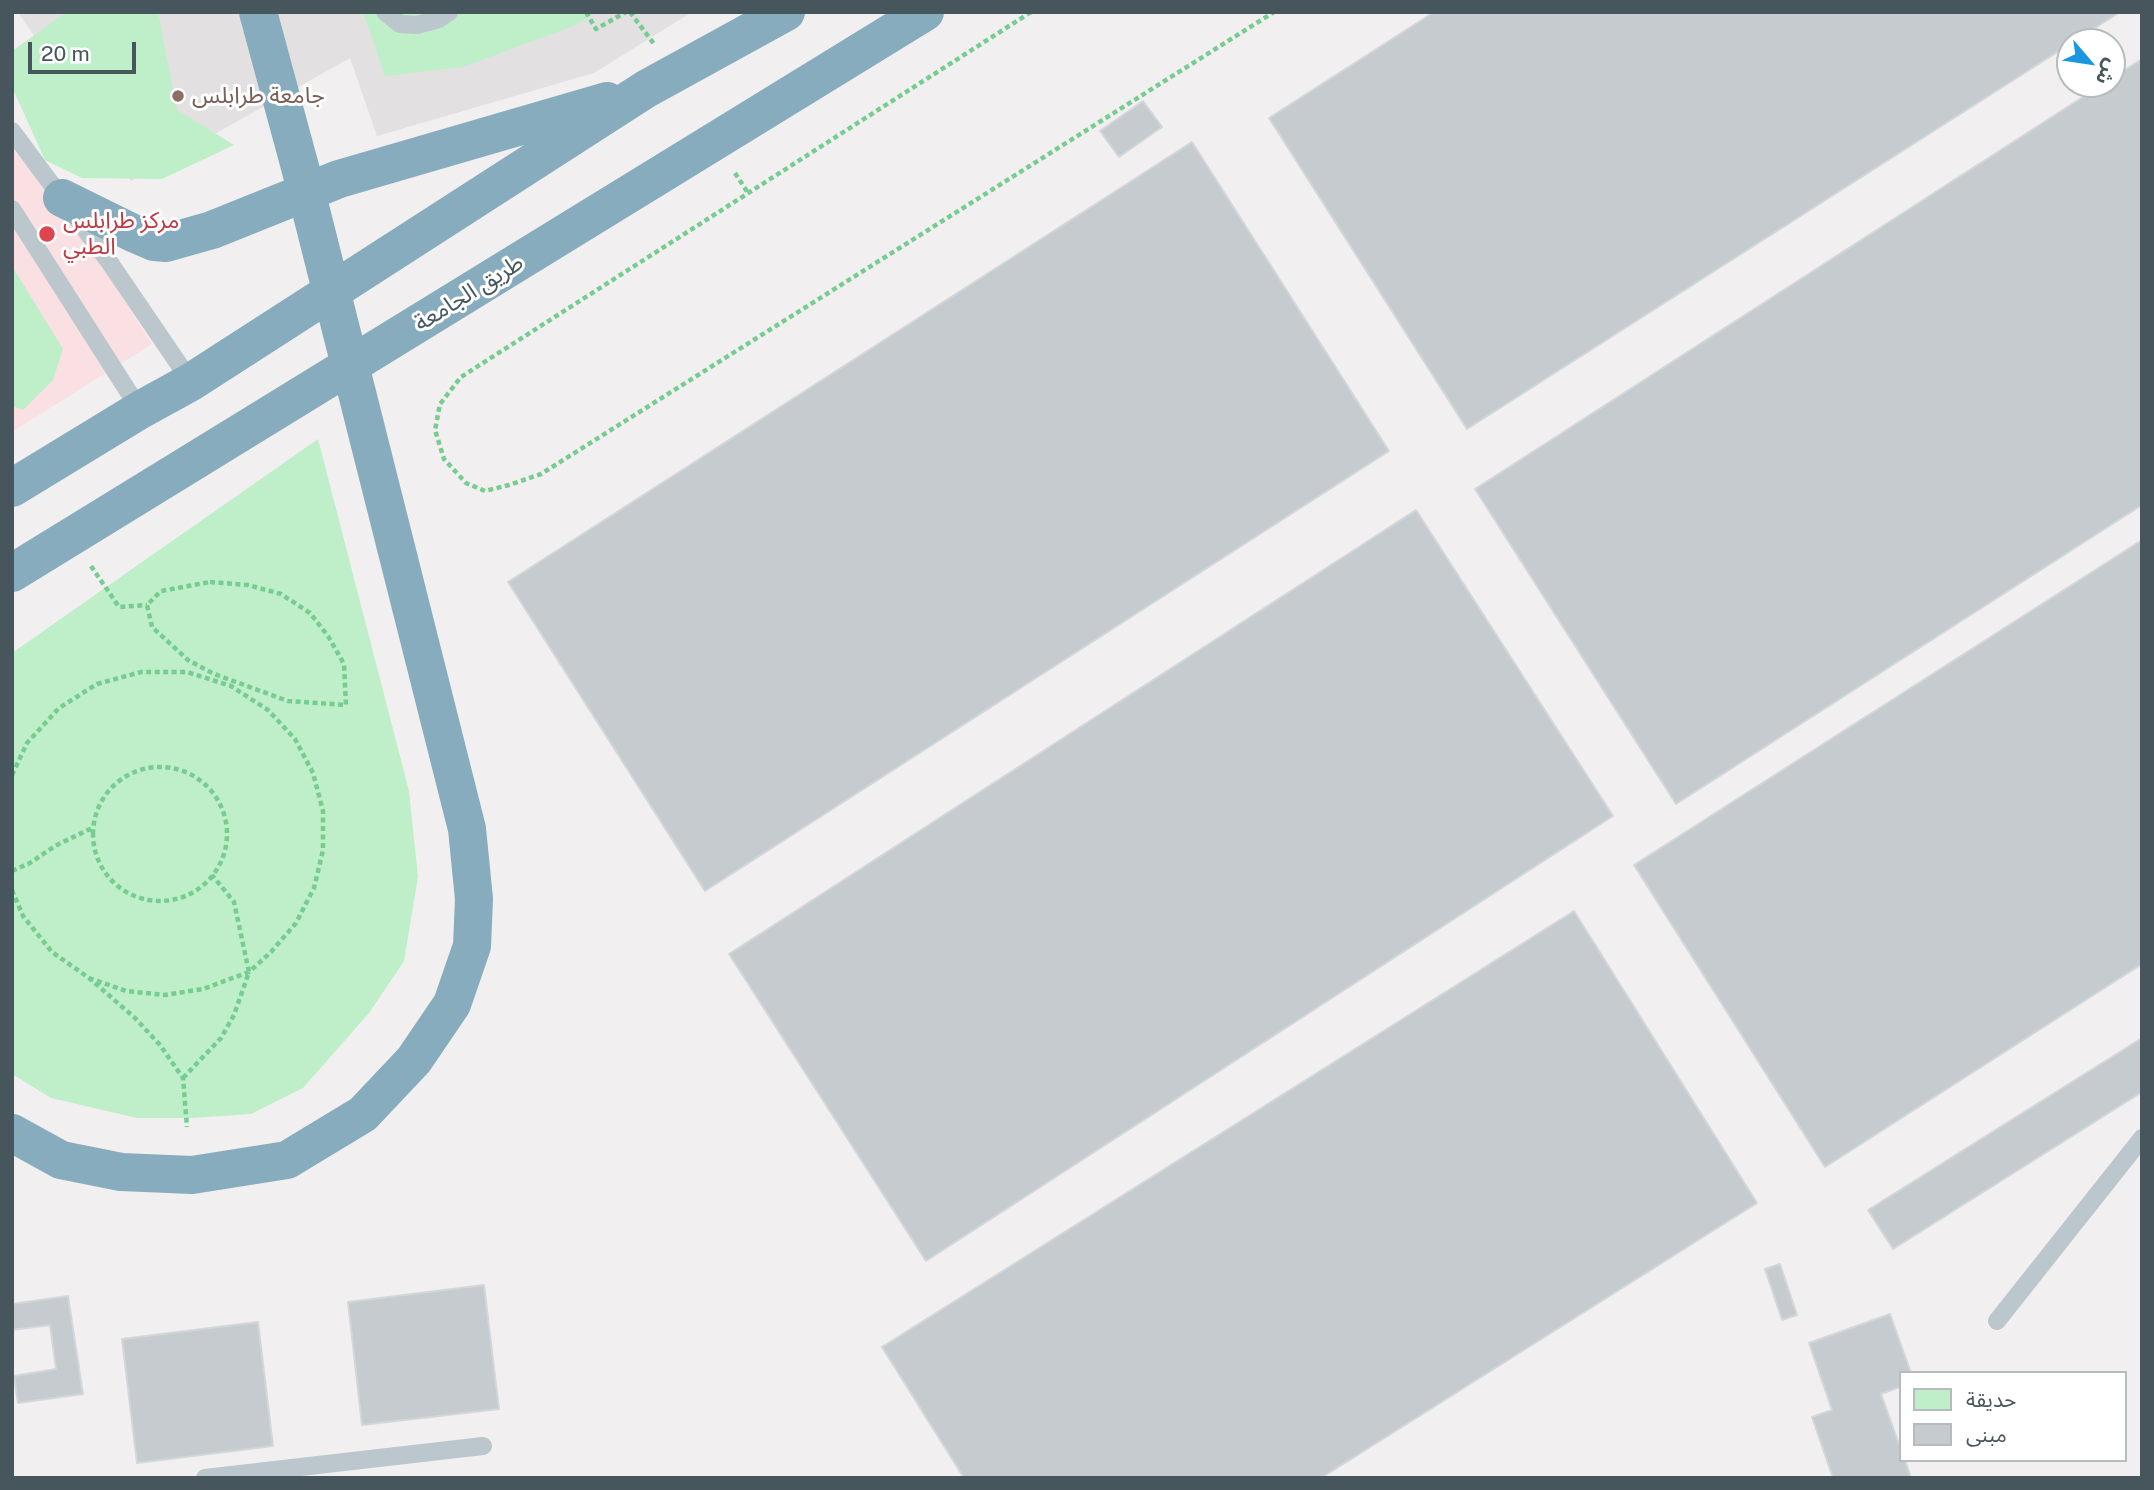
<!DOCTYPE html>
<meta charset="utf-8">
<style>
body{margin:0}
#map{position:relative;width:2154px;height:1490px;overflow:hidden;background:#f2eff0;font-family:"Public Sans","Noto Sans Arabic",sans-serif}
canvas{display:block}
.frame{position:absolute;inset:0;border:14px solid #47565c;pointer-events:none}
.legend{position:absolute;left:1899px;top:1371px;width:228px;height:91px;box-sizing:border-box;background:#fff;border:2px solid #b5bbbe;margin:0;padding:9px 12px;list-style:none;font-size:21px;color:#47565c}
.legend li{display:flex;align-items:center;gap:14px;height:35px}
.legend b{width:35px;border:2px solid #b5bbbe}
.north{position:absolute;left:2056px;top:28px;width:70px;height:70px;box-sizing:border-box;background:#fff;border:2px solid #b5bbbe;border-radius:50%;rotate:119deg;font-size:19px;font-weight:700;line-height:28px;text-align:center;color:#47565c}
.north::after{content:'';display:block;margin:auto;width:24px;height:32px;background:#1b97e0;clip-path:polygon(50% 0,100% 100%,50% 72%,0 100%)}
.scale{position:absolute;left:28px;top:42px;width:108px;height:32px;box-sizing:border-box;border:4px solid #47565c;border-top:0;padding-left:9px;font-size:21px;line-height:24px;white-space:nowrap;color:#47565c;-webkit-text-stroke:5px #fff;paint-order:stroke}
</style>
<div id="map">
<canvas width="2154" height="1490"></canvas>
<div class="frame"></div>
<ul class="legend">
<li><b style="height:19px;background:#beefc8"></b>حديقة</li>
<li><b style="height:19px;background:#c6cbcf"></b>مبنى</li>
</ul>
<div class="north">ش</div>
<div class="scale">20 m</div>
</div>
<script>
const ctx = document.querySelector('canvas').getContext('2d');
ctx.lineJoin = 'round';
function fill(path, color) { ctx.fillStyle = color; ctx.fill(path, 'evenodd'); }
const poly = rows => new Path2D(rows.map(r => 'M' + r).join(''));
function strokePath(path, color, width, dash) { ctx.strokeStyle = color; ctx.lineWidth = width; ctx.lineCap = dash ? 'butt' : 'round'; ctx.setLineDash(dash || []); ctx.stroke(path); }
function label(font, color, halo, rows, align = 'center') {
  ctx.font = font + ' "Public Sans","Noto Sans Arabic",sans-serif'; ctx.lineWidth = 6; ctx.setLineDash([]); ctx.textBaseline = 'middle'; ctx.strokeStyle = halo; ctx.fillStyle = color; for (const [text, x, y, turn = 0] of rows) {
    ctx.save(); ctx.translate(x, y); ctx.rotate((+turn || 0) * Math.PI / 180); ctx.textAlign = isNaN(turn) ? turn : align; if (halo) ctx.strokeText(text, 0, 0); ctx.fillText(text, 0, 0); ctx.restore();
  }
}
fill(poly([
 [18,12,692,12,594,73,377,136,350,58,131,181]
]), '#e3e0e1');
fill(poly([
 [12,123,152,344,12,432]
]), '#fbe0e3');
fill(poly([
 [67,12,158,12,177,110,234,145,162,179,82,178,45,160,12,87,12,51],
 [363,12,596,12,576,25,463,67,385,76],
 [12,266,63,349,53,380,23,410,12,406],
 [318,439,409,791,418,877,404,961,369,1013,303,1088,251,1114,192,1118,137,1118,51,1098,12,1074,12,653]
]), '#beefc8');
const building = poly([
 [1434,12,2120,12,1467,429,1269,118,1434,12],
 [2142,59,2142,505,1676,804,1475,489,2103,84,2112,84,2112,78,2142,59],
 [1143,101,1162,127,1119,157,1100,131,1143,101],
 [1192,142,1389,451,705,891,508,582,1192,142],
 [1416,510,1613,816,926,1261,729,954,1416,510],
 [2142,540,2142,964,1825,1167,1634,865,2142,540],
 [1574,911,1757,1203,1321,1478,964,1478,882,1347,1574,911],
 [2142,1038,2142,1092,1893,1249,1868,1210,2142,1038],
 [1780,1264,1797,1315,1782,1320,1765,1269,1780,1264],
 [484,1285,499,1409,362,1425,348,1302,484,1285],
 [68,1296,83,1394,18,1403,14,1376,56,1369,50,1325,12,1330,12,1304,68,1296],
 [1890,1314,1911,1373,1900,1373,1900,1387,1881,1394,1900,1447,1900,1460,1905,1460,1911,1478,1833,1478,1812,1417,1832,1410,1809,1343,1890,1314],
 [258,1322,273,1446,137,1463,122,1339,258,1322]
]);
fill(building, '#c6cbcf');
strokePath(building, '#d3d7db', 2);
strokePath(poly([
 [586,12,596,29,626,12],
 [630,12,654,44],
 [1031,12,461,377,440,404,435,430,444,459,466,483,485,491,509,485,541,474,1274,12],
 [735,173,748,193],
 [91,566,119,607,147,605],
 [210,582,248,585,281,594,310,613,328,636,344,664,346,705,288,701,214,674,188,660,152,627,147,605,161,591,210,582],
 '93 834a67 67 0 1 1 134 0a67 67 0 1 1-134 0Z',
 [12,775,27,743,59,708,97,684,141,672,187,672,231,686,268,710,295,739,313,773,323,811,323,850,314,888,296,923,271,952,249,972,203,989,165,995,126,991,89,978],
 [12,871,30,863,55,846,92,828],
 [12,890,23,916,52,952,89,978,135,1018,160,1045,183,1078,187,1127],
 [183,1078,221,1038,234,1015,249,972,234,902,212,875]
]), '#76cc91', 4.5, [5, 3.5]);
strokePath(poly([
 [385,12,400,24,417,25,439,19,449,12],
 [12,131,110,263,191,382],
 [12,209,140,410],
 [1997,1321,2142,1138],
 [205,1478,483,1446]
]), '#bbc7cc', 18);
strokePath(poly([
 [62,198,133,233,154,242,166,243,212,230,339,179,607,101],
 [12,488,140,410,191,382,646,89,786,12],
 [12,573,925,12],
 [12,1133,61,1160,121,1172,192,1175,287,1160,363,1114,414,1060,452,1004,472,946,474,899,467,829,300,167,258,12]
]), '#87acbd', 38);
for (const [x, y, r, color] of [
 [178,96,7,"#8d6e63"],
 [47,234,9,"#e0444e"]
]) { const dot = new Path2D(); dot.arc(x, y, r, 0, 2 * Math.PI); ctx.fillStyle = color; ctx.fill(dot); strokePath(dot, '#fff', 2.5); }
label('23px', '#785e54', '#fff', [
 ["جامعة طرابلس",192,96]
], 'left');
label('23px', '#be3a42', '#fff', [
 ["مركز طرابلس",63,221],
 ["الطبي",63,247]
], 'left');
label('23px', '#47565c', '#fff', [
 ["طريق الجامعة",469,293,-32]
]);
</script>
